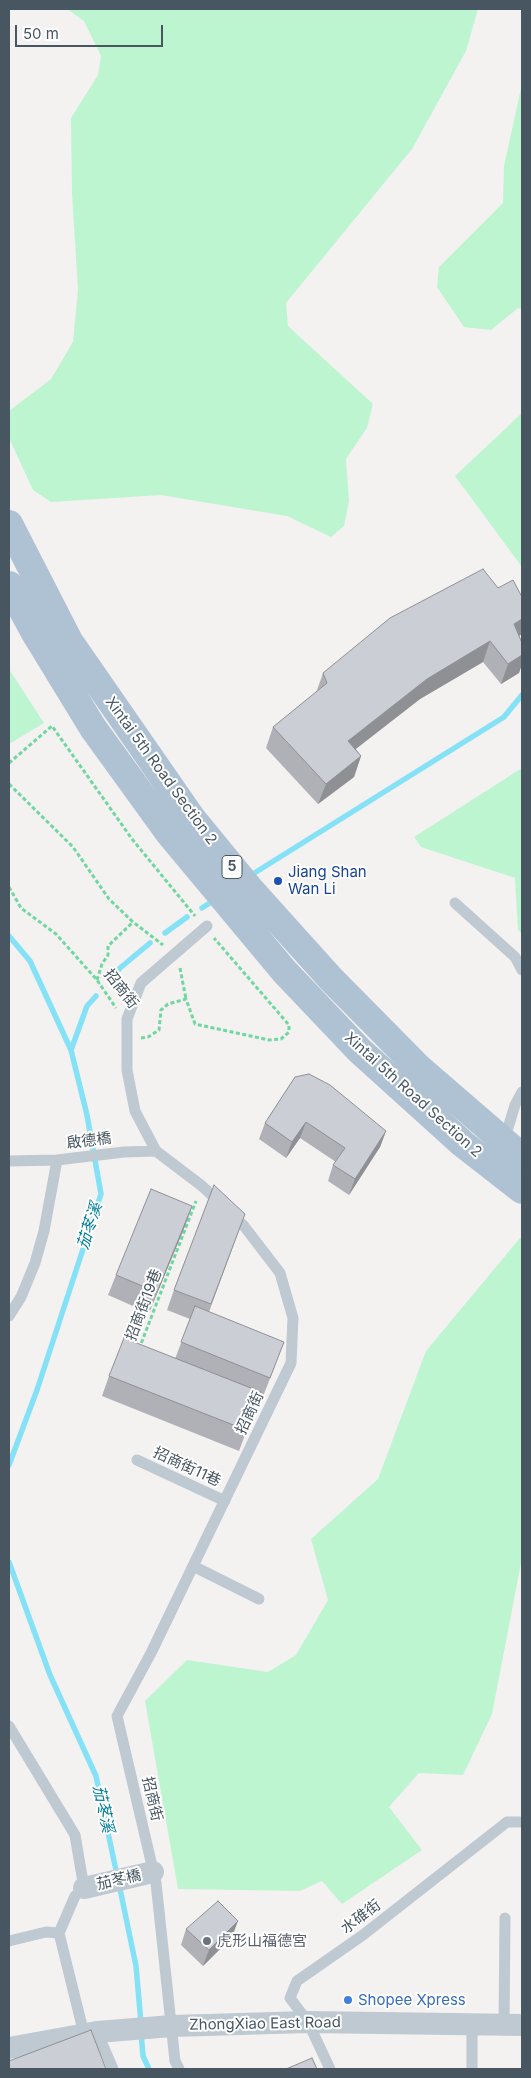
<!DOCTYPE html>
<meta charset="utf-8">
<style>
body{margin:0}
#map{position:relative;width:531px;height:2078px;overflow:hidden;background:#f4f1f1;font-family:Inter,sans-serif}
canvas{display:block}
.frame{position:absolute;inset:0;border:10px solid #475661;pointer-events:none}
.scale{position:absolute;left:15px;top:25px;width:148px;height:22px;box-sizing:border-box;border:2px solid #475661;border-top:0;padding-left:6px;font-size:15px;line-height:18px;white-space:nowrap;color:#475661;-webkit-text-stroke:4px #fff;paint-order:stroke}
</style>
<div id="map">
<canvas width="531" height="2078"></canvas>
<div class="frame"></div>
<div class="scale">50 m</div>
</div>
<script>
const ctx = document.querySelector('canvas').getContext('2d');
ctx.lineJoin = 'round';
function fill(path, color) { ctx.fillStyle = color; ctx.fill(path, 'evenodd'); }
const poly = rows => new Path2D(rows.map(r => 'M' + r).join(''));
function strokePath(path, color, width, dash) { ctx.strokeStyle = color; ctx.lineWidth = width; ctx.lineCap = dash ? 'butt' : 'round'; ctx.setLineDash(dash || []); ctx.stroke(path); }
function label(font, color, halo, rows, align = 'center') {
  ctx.font = font + ' Inter,"Noto Sans TC",sans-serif'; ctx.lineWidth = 4; ctx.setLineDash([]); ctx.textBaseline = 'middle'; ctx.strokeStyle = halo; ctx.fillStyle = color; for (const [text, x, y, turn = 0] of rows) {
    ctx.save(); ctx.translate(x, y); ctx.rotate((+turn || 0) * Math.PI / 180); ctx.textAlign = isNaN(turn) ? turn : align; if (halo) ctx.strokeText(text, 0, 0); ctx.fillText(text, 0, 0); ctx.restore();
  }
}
fill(poly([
 [67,9,478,9,466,51,412,149,286,303,288,326,373,404,367,428,346,459,349,501,344,526,331,537,287,516,161,495,51,502,33,490,9,438,9,411,51,379,73,342,78,290,72,193,71,118,98,75,101,56,84,21],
 [522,84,522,309,518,308,491,330,464,327,437,287,439,267,503,203,504,166],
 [522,413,522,567,455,476],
 [9,669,44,723,9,744],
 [522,768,522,934,518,930,515,878,421,847,414,837],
 [520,1238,522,1240,522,1558,492,1714,463,1775,419,1773,389,1807,422,1850,342,1904,322,1881,300,1891,178,1889,145,1701,187,1660,268,1672,296,1655,328,1600,311,1539,378,1479,426,1351]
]), '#bdf5d0');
strokePath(poly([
 [248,877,504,717,522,695],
 [202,908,216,899],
 [165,933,187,917],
 [9,936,30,961,71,1050,87,1115,101,1194,37,1390,9,1465],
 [110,980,120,968,150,943],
 [71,1050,87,1006,96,996],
 [9,1562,50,1675,96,1776,117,1875],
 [119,1884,136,1966,141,2023],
 [141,2032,143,2056,149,2069]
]), '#85e2f6', 5.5);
strokePath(poly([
 [9,763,52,726,132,839,195,916],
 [9,784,73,847,109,899,133,922,163,945],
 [9,887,21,908,56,934,97,980,116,1008],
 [180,968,186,999],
 [97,980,102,964,108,955,108,946,133,922],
 [141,1038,148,1037,159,1030,161,1010,168,1004,186,999,195,1024,269,1040,281,1039,289,1032,289,1025,214,938],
 [139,1349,196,1201]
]), '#70d7a1', 3, [4, 2.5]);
strokePath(poly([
 [455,903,515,957,522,970],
 [504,1141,515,1105,522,1092],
 [9,1161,57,1160,124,1152,156,1151],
 [9,1316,21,1297,35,1263,44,1231,57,1160],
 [137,1460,225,1501],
 [193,1566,259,1599],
 [9,1726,75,1835,84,1888,75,1896,59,1933,84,2034],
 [9,1941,46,1932,59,1933],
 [472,2024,472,2069],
 [504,2025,505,1918],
 [97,2032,113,2069],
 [179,2069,175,2061,156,1883,117,1716,151,1653,291,1363,293,1318,280,1273,244,1226,202,1186,156,1151,135,1111,127,1070,127,1019,141,983,207,926],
 [330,2069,308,2022,290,1998,297,1981,363,1935,507,1822,522,1822]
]), '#bec9d2', 11);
strokePath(poly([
 [84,1888,153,1872],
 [9,2048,97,2032,172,2026,308,2022,522,2025]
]), '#bec9d2', 22);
strokePath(poly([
 [9,524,69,641,191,817,250,889,331,979,419,1068,522,1157],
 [9,585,35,633,93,728,169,833,284,971,359,1050,463,1144,522,1190]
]), '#afc2d3', 28);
fill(poly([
 [522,597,522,634,519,636,522,643,522,664,519,673,501,684,483,662,420,699,356,749,361,756,354,777,318,804,266,748,273,727,316,693,323,673],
 [295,1077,386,1131,380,1147,349,1195,328,1181,333,1165,336,1162,300,1138,286,1158,259,1139,265,1123],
 [192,1206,185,1226,149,1313,108,1295,116,1275],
 [245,1214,209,1312,276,1363,262,1399,259,1397,239,1451,102,1396,109,1376,175,1359,190,1319,167,1310,174,1290],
 [186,1929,232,1937,203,1966,181,1945]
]), '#afb1b6');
fill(poly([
 [522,619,522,634,506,644,514,624],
 [490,641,483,662,420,699,340,761,348,741,427,679],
 [522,655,522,664,519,673,501,684,508,664],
 [361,756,354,777,318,804,326,784],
 [306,1122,300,1138,286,1158,292,1142],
 [386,1131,380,1147,349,1195,355,1179],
 [192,1206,185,1226,149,1313,157,1292],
 [238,1921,232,1937,203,1966,209,1950]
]), '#8e9094');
const building = poly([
 [483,569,498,588,513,580,522,597,522,619,514,624,522,643,522,655,508,664,490,641,427,679,348,741,361,756,326,784,273,727,327,683,323,673,390,618,483,569],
 [309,1074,330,1085,386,1131,355,1179,333,1165,345,1148,306,1122,292,1142,265,1123,295,1077,309,1074],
 [214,1185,245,1214,211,1304,174,1290,214,1185],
 [151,1189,192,1206,157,1292,116,1275,151,1189],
 [195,1306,284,1342,270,1378,181,1342,195,1306],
 [124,1338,261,1392,246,1430,109,1376,124,1338],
 [218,1901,238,1921,209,1950,186,1929,218,1901],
 [91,2030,106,2069,9,2069,9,2061,91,2030],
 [312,2058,317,2069,286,2069,312,2058]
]);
fill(building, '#cbced4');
strokePath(building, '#8e9094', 1);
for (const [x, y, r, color] of [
 [278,881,5,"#1a4fb4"],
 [207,1941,5,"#6b7280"],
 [348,2000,5,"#3f7fe0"]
]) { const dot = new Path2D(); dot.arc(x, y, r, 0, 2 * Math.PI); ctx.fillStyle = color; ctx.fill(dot); strokePath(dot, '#fff', 2); }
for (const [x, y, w] of [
 [232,867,20]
]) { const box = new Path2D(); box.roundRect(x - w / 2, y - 11.5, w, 23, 4); ctx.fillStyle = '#fff'; ctx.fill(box); strokePath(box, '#475661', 1); }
label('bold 14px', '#475661', null, [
 ["5",232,867]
]);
label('15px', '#475661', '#fff', [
 ["Xintai 5th Road Section 2",161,771,54],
 ["招商街",121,989,52],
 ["Xintai 5th Road Section 2",413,1095,42],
 ["啟德橋",89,1141,-7],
 ["招商街19巷",144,1305,-69],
 ["招商街",250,1413,-65],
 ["招商街11巷",187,1467,25],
 ["招商街",152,1799,77],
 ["茄苳橋",119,1880,-13],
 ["水碓街",361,1917,-37],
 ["ZhongXiao East Road",265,2024,-1]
]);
label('15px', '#164399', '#fff', [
 ["Jiang Shan",288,872],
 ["Wan Li",288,889]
], 'left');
label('15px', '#5b616d', '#fff', [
 ["虎形山福德宮",217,1941]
], 'left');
label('15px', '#366cbe', '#fff', [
 ["Shopee Xpress",358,2000]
], 'left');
label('italic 16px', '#037f99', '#fff', [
 ["茄苳溪",90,1226,-72],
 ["茄苳溪",103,1809,78]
]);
</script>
